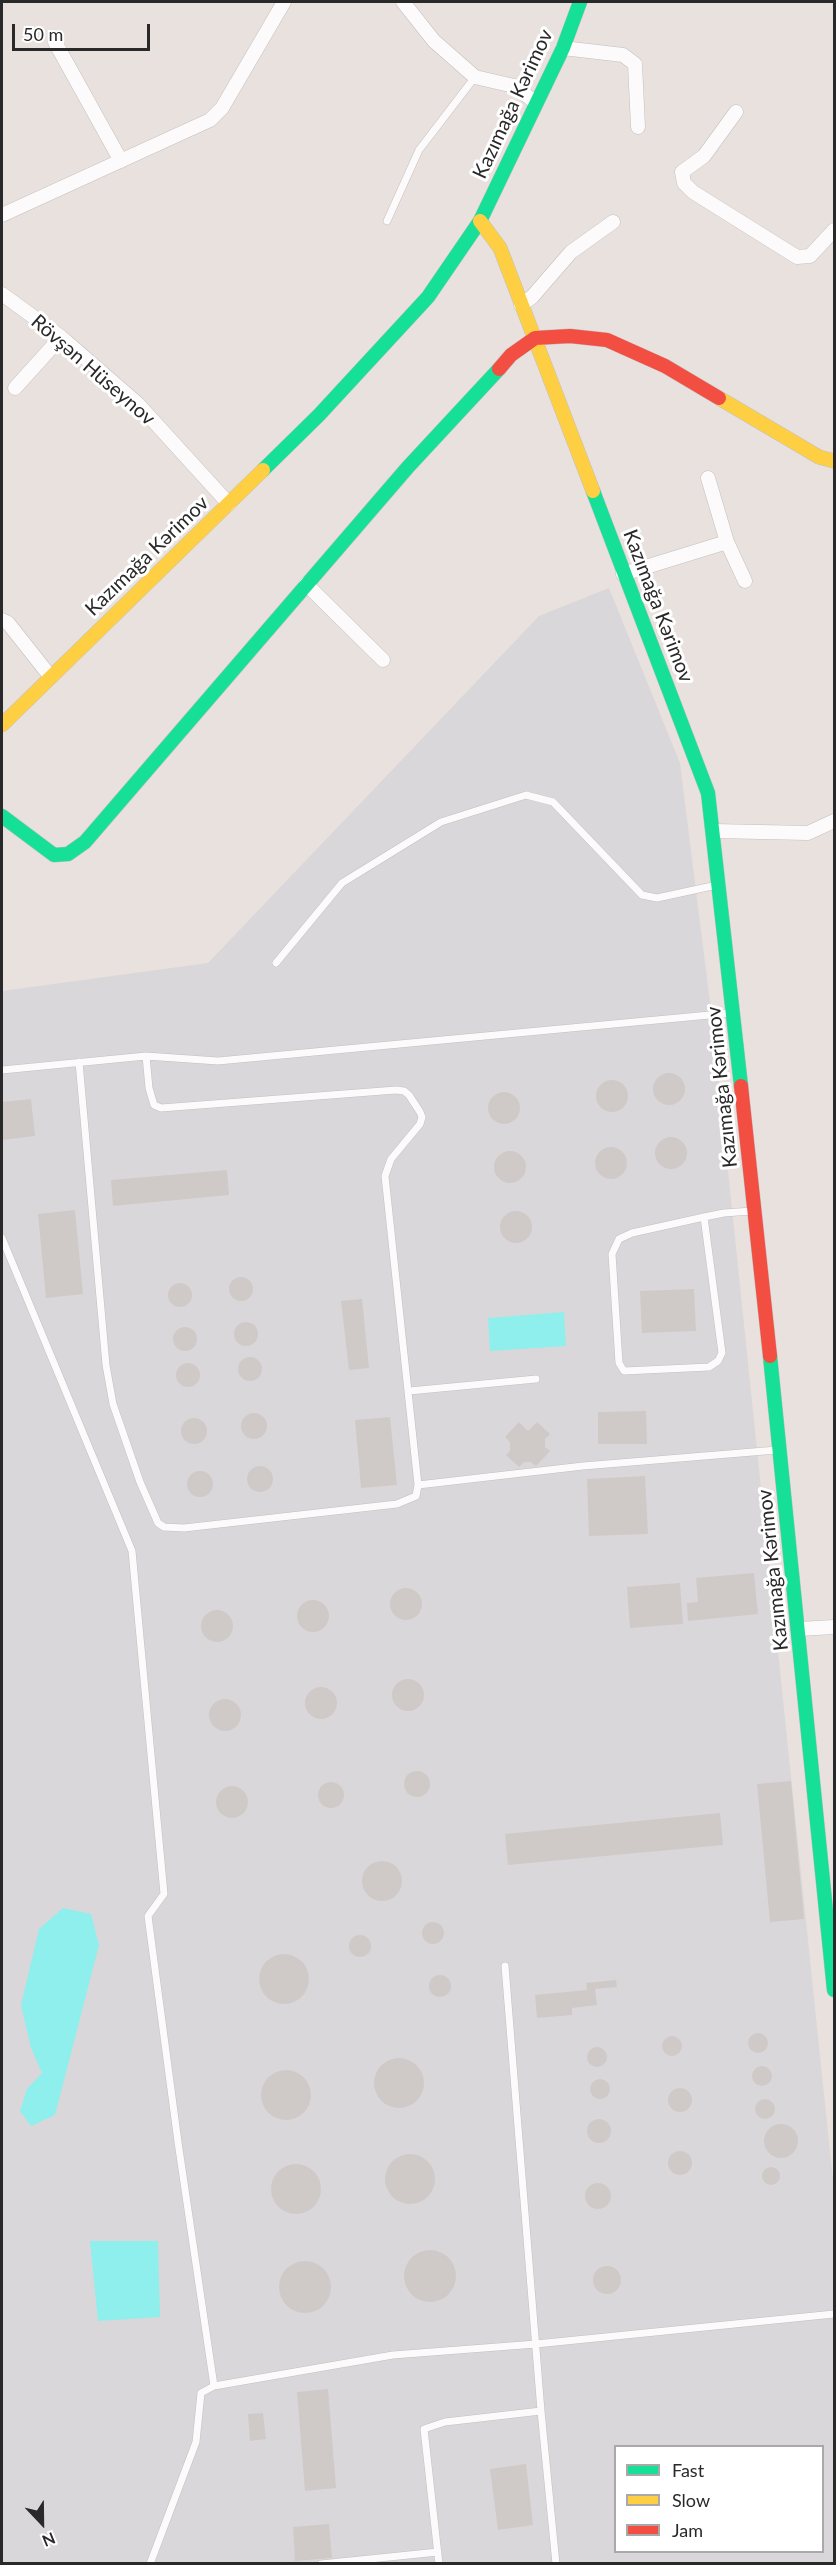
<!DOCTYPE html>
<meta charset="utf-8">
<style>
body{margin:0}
#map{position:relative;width:836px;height:2565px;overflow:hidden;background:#e9e1de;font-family:Lato,sans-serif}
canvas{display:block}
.frame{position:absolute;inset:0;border:3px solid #292929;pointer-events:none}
.legend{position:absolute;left:614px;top:2445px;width:210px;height:108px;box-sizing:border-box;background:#fff;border:2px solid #a9a9a9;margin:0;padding:8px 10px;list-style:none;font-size:18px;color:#292929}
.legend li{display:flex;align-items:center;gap:12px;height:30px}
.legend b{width:30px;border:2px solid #a9a9a9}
.north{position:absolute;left:12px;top:2493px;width:60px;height:60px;-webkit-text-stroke:4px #fff;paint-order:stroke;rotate:158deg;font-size:16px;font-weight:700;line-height:24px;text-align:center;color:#292929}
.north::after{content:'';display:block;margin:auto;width:21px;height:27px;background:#292929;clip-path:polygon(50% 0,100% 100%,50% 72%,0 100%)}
.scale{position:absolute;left:12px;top:24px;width:138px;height:27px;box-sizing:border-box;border:3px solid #292929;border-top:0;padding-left:8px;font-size:18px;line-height:21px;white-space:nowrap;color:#292929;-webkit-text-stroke:4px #fff;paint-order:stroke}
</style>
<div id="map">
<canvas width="836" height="2565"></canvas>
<div class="frame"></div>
<ul class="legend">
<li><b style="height:8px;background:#16e098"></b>Fast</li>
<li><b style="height:8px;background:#ffcf43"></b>Slow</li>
<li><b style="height:8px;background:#f24e42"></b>Jam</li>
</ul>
<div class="north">N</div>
<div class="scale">50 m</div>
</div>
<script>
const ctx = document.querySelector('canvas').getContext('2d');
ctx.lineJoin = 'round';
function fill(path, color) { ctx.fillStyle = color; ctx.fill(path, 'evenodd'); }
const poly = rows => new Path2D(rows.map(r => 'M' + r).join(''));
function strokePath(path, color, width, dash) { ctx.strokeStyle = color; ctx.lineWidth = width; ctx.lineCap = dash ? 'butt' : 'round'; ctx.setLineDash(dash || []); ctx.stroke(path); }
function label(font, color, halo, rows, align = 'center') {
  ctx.font = font + ' Lato,sans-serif'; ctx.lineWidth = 6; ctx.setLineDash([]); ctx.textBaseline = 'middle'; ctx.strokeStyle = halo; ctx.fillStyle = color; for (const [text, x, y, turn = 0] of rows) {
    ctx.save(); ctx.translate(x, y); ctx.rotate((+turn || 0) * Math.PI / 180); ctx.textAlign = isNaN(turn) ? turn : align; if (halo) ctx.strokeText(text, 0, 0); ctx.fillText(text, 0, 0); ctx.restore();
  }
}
fill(poly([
 [609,588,680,763,713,1026,834,2190,834,2563,2,2563,2,991,208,963,539,616],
 [616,2446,822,2446,822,2552,616,2552]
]), '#dad7da');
fill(poly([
 [564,1312,566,1346,490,1351,488,1318],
 [63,1908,91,1914,99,1945,55,2115,31,2126,20,2111,27,2089,42,2073,31,2048,21,2005,39,1929],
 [90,2241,158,2241,160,2317,98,2321]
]), '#8eefec');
fill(poly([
 '653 1089a16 16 0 1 1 32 0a16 16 0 1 1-32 0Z',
 '596 1096a16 16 0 1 1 32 0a16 16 0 1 1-32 0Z',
 '488 1108a16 16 0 1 1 32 0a16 16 0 1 1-32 0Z',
 [31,1099,35,1136,2,1140,2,1102],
 '655 1153a16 16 0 1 1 32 0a16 16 0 1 1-32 0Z',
 '595 1163a16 16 0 1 1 32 0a16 16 0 1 1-32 0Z',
 '494 1167a16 16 0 1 1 32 0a16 16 0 1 1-32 0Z',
 [227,1170,229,1195,113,1206,111,1180],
 [75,1210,83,1294,46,1298,38,1214],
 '500 1227a16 16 0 1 1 32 0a16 16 0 1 1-32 0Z',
 '229 1289a12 12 0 1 1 24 0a12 12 0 1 1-24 0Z',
 '168 1295a12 12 0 1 1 24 0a12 12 0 1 1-24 0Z',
 [694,1289,696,1331,642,1333,640,1291],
 [362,1299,369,1368,349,1370,341,1301],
 '234 1334a12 12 0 1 1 24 0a12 12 0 1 1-24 0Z',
 '173 1339a12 12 0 1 1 24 0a12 12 0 1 1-24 0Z',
 '238 1369a12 12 0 1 1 24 0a12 12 0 1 1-24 0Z',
 '176 1375a12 12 0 1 1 24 0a12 12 0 1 1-24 0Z',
 [646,1411,647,1444,598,1444,598,1412],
 '241 1426a13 13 0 1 1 26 0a13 13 0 1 1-26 0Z',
 [390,1417,397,1485,361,1488,355,1420],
 '181 1431a13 13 0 1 1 26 0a13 13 0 1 1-26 0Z',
 [519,1422,528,1431,537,1422,550,1434,545,1439,545,1447,550,1451,536,1466,531,1462,524,1462,519,1467,506,1455,510,1451,510,1442,505,1437],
 '247 1479a13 13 0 1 1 26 0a13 13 0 1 1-26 0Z',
 '187 1484a13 13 0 1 1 26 0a13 13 0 1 1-26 0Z',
 [645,1476,648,1534,589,1536,587,1479],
 [754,1573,758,1614,688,1621,687,1603,698,1602,696,1578],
 [680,1583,683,1624,630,1628,627,1587],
 '390 1604a16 16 0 1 1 32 0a16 16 0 1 1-32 0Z',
 '297 1616a16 16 0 1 1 32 0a16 16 0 1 1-32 0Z',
 '201 1626a16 16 0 1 1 32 0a16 16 0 1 1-32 0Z',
 '392 1695a16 16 0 1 1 32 0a16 16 0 1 1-32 0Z',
 '305 1703a16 16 0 1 1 32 0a16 16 0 1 1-32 0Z',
 '209 1715a16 16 0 1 1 32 0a16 16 0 1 1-32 0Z',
 '404 1784a13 13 0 1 1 26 0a13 13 0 1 1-26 0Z',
 [791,1781,804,1919,770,1922,757,1784],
 '318 1795a13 13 0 1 1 26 0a13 13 0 1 1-26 0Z',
 '216 1802a16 16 0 1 1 32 0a16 16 0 1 1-32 0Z',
 [720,1813,723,1845,508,1865,505,1834],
 '362 1881a20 20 0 1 1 40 0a20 20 0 1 1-40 0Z',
 '422 1933a11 11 0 1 1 22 0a11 11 0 1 1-22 0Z',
 '349 1946a11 11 0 1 1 22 0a11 11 0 1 1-22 0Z',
 '259 1979a25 25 0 1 1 50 0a25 25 0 1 1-50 0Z',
 '429 1986a11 11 0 1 1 22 0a11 11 0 1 1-22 0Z',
 [616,1980,617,1987,595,1989,597,2005,572,2008,572,2015,537,2018,535,1995,587,1990,586,1983],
 '748 2043a10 10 0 1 1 20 0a10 10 0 1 1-20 0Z',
 '662 2046a10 10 0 1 1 20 0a10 10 0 1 1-20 0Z',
 '587 2057a10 10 0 1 1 20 0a10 10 0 1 1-20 0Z',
 '374 2083a25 25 0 1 1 50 0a25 25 0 1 1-50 0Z',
 '752 2076a10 10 0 1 1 20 0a10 10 0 1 1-20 0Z',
 '261 2095a25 25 0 1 1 50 0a25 25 0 1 1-50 0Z',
 '590 2089a10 10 0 1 1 20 0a10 10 0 1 1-20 0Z',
 '668 2100a12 12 0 1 1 24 0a12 12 0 1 1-24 0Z',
 '755 2109a10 10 0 1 1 20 0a10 10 0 1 1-20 0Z',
 '587 2131a12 12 0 1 1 24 0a12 12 0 1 1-24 0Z',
 '764 2141a17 17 0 1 1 34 0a17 17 0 1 1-34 0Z',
 '668 2163a12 12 0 1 1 24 0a12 12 0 1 1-24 0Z',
 '385 2179a25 25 0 1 1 50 0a25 25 0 1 1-50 0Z',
 '271 2189a25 25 0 1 1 50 0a25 25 0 1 1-50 0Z',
 '762 2176a9 9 0 1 1 18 0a9 9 0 1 1-18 0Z',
 '585 2196a13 13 0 1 1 26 0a13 13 0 1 1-26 0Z',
 '404 2276a26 26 0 1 1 52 0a26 26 0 1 1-52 0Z',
 '279 2287a26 26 0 1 1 52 0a26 26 0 1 1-52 0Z',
 '593 2280a14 14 0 1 1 28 0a14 14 0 1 1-28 0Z',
 [328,2389,336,2488,305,2491,297,2392],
 [263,2413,266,2439,250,2441,248,2414],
 [526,2464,533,2525,498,2530,490,2469],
 [329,2524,332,2558,295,2561,293,2527]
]), '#cfcac8');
const lane = poly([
 [387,221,419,150,475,77],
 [276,963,342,883,441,822,526,795,553,802,642,895,657,898,717,885],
 [79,1062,106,1365,113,1404,140,1482,158,1523,164,1527,184,1528,397,1504,416,1496,418,1485,385,1176,391,1159,420,1124,422,1117,420,1112,409,1095,404,1091,396,1090,161,1108,154,1105,149,1088,146,1056],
 [2,1070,146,1056,218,1061,731,1013],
 [704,1217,722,1353,718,1361,709,1367,624,1371,619,1363,612,1254,619,1239,632,1233,704,1217,724,1213,752,1211],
 [2,1238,132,1551,164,1894,148,1916,178,2142,214,2386],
 [409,1391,536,1379],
 [418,1485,583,1466,777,1450],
 [505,1966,541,2411,556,2564],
 [150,2564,196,2442,201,2393,214,2386,393,2355,536,2344,834,2314],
 [321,2564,438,2552],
 [439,2564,424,2429,445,2422,541,2411]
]);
const street = poly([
 [403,2,434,41,475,77,514,86,535,102],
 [55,42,121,161],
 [563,48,623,55,635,64,638,127],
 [736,112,704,156,682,172,684,183,693,192,797,257,810,256,834,230],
 [2,215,210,120,222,108,284,2],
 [2,294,61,337,138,404,229,504],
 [521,305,532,297,571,252,613,222],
 [15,388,61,337],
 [708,478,727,542,745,581],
 [623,574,727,542],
 [306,584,383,660],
 [2,620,8,623,50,676],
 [714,831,808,833,834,821],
 [799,1629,834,1627]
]);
const fast = poly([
 [263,470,319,415,428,297,480,221,563,48,580,2],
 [593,491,708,793,741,1086],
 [2,816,54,855,68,854,85,842,408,467,499,369],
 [770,1356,834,1990]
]);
const slow = poly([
 [480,221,500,248,593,491],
 [719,398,819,457,834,461],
 [2,725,263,470]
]);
const jam = poly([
 [499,369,511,355,535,338,570,336,607,340,665,366,719,398],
 [741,1086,770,1356]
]);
strokePath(lane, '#c1c0c0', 8);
strokePath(street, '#c1c0c0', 15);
strokePath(fast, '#c1c0c0', 15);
strokePath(slow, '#c1c0c0', 15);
strokePath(jam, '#c1c0c0', 15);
strokePath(lane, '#fcfafa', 7);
strokePath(street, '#fcfafa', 14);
strokePath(fast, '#16e098', 14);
strokePath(slow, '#ffcf43', 14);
strokePath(jam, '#f24e42', 14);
label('20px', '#292929', '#fff', [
 ["Kazımağa Kərimov",513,104,-65],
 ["Rövşən Hüseynov",93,370,41],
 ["Kazımağa Kərimov",147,556,-44],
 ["Kazımağa Kərimov",658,606,69],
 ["Kazımağa Kərimov",722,1087,-96],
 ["Kazımağa Kərimov",773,1570,-96]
]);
</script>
